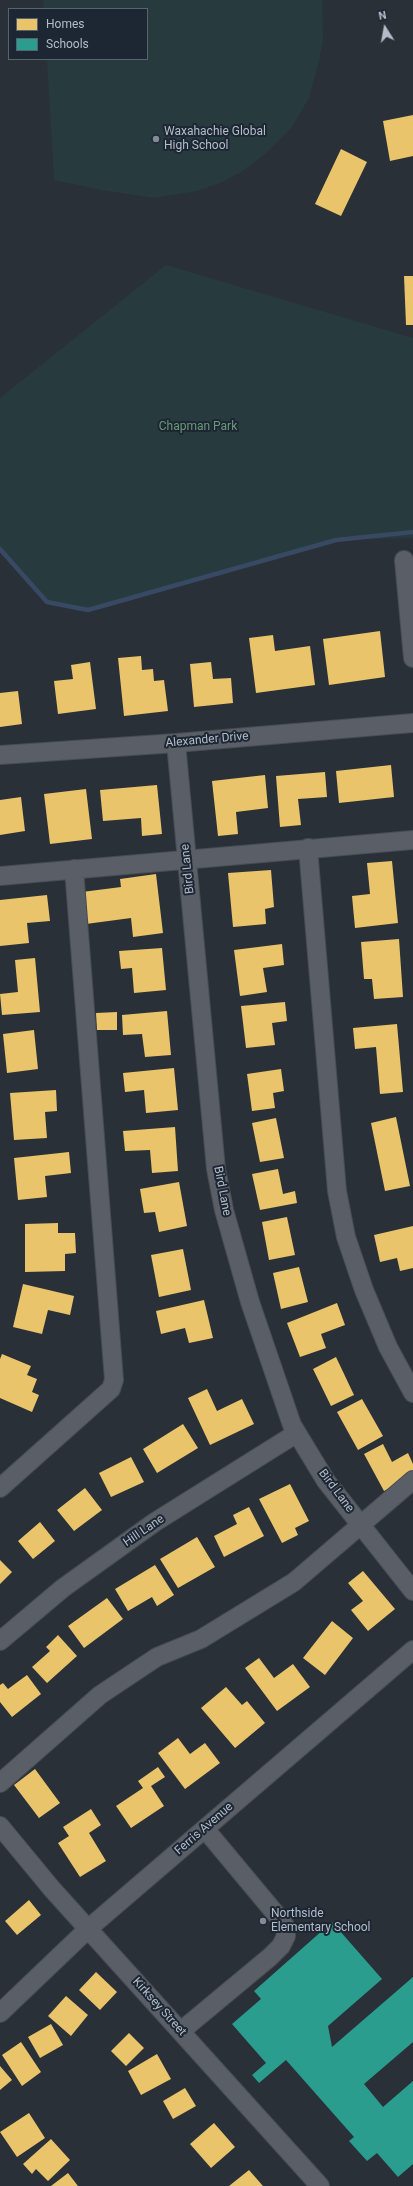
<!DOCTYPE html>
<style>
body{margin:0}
#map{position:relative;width:413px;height:2186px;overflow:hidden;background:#2a3038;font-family:Roboto,sans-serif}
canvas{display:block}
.legend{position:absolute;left:8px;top:8px;width:140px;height:52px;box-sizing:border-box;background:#1d2633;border:1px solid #59626f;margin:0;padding:5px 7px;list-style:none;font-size:12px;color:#b4bcc9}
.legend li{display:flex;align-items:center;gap:8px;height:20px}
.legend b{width:20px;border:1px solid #59626f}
.north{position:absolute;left:365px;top:8px;width:40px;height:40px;-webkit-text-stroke:3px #1d2633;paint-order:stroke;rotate:349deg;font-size:11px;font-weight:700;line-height:16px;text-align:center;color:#b4bcc9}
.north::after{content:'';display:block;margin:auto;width:14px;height:18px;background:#b4bcc9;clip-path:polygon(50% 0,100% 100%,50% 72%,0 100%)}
</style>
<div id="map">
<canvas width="413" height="2186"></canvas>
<ul class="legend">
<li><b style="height:11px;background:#e9c46a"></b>Homes</li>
<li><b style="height:11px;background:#2a9d8f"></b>Schools</li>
</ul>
<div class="north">N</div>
</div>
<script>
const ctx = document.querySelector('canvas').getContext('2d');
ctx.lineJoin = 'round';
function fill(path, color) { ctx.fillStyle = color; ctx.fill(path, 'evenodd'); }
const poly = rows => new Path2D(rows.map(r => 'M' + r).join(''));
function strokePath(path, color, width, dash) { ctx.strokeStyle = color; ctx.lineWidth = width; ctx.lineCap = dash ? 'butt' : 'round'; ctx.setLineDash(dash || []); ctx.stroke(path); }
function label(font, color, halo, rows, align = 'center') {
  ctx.font = font + ' Roboto,sans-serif'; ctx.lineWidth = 4; ctx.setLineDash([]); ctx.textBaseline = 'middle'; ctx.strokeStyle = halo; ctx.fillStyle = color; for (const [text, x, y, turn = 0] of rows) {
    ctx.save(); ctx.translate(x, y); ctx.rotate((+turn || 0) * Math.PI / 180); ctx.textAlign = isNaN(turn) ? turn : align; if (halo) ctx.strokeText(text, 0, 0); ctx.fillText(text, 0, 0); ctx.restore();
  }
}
fill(poly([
 [43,0,322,0,323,39,319,61,309,98,292,127,264,155,241,172,220,183,197,191,154,198,101,190,54,180,47,59,147,59,147,9,44,9],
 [166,265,413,338,413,538,336,540,88,610,47,602,0,549,0,398]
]), '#273a3e');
fill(poly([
 [413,115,413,156,390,161,383,121],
 [341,149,367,162,341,216,315,204],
 [404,276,413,276,413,325,406,325],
 [380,631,385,677,329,685,323,639],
 [273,635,275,651,310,646,315,685,256,693,249,638],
 [141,656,142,670,153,669,154,681,164,680,168,711,124,716,118,658],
 [90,662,96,709,58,714,54,681,73,679,71,665],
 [211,662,213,679,231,678,233,703,194,707,190,664],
 [18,691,22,724,0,727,0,693],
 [391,765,394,797,339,803,336,771],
 [325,772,327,797,298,799,301,825,280,827,276,776],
 [265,775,268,808,236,812,238,834,218,836,212,781],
 [157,785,162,834,142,836,141,818,103,821,100,790],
 [86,789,92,839,50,844,44,794],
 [21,797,25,831,0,835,0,800],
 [392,861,398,923,355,928,352,896,370,894,367,863],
 [271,870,274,907,265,909,266,924,233,927,228,873],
 [156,874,163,933,133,937,131,918,86,924,82,892,121,887,120,879],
 [47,895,50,921,27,923,29,943,0,946,0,900],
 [399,939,403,997,374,999,372,979,364,979,361,942],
 [282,944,284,965,263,968,267,992,240,996,234,950],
 [162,948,166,990,134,993,132,968,121,969,119,951],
 [35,958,40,1012,2,1015,0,994,18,992,15,960],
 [285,1002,287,1021,272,1023,275,1045,246,1048,241,1006],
 [167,1011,171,1055,145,1057,142,1034,123,1035,122,1015],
 [117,1012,117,1030,97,1030,96,1013],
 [397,1024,403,1092,380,1094,376,1047,355,1049,353,1028],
 [34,1030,38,1069,7,1073,3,1034],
 [174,1068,178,1110,146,1113,144,1090,125,1092,123,1073],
 [281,1069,284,1091,273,1093,275,1108,252,1111,247,1074],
 [56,1090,57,1111,45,1112,47,1138,14,1140,10,1093],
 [396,1117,410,1186,385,1191,371,1123],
 [276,1118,284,1158,260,1162,252,1123],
 [175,1127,178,1171,152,1173,150,1150,125,1151,123,1131],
 [69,1152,71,1173,45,1176,47,1197,18,1200,14,1158],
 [278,1169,283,1194,295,1191,297,1203,260,1210,252,1174],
 [179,1182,187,1226,159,1232,155,1212,144,1213,140,1189],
 [287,1217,295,1255,269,1260,262,1222],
 [58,1223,58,1233,75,1233,76,1253,65,1254,65,1271,25,1272,25,1224],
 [413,1226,413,1268,400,1271,397,1258,380,1262,374,1235],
 [183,1249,191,1290,159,1297,151,1255],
 [299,1267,308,1302,281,1309,273,1273],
 [23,1284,74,1296,70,1315,48,1310,42,1334,13,1327],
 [204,1300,213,1338,189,1343,185,1328,161,1334,156,1311],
 [337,1303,345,1325,321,1334,326,1348,300,1357,287,1323],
 [2,1354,31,1366,27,1375,37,1379,32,1392,39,1395,32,1412,0,1398,0,1359],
 [336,1357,354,1395,331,1406,313,1369],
 [207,1389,217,1411,242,1399,254,1424,210,1445,188,1398],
 [362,1399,383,1436,358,1450,337,1412],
 [183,1424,198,1448,157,1473,143,1449],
 [383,1444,392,1462,408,1453,413,1464,413,1476,384,1491,364,1454],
 [131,1457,144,1482,111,1497,99,1473],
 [290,1484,309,1521,295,1528,298,1535,282,1543,259,1499],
 [85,1488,102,1510,74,1531,57,1510],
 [249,1507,264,1536,224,1557,214,1536,237,1524,233,1515],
 [40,1522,55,1541,33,1559,18,1541],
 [197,1537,215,1567,178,1588,160,1559],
 [0,1560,12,1572,0,1584],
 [155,1565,174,1595,157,1606,152,1597,128,1611,115,1589],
 [363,1571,395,1609,368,1631,351,1610,363,1601,348,1583],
 [107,1598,123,1619,84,1648,68,1626],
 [332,1621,353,1638,325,1675,303,1658],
 [58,1635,77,1656,47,1683,32,1667,50,1651,46,1647],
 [259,1658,274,1678,293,1664,310,1687,277,1711,245,1668],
 [27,1675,41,1694,12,1717,0,1702,0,1685,3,1683,8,1689],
 [226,1687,242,1705,247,1701,265,1723,235,1748,201,1708],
 [178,1738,190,1754,205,1743,220,1763,185,1789,158,1753],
 [158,1767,165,1777,151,1786,164,1806,131,1828,116,1806,143,1788,138,1781],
 [35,1769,60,1803,39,1818,14,1785],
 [91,1809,101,1825,89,1833,106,1861,80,1877,58,1843,69,1836,63,1827],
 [29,1900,41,1915,17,1935,5,1921],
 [96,1972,117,1992,100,2010,79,1990],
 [66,1996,88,2015,71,2036,48,2016],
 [51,2024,63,2045,40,2058,28,2037],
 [129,2033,144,2048,126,2066,111,2051],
 [21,2042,41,2072,22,2086,2,2055],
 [157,2054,171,2079,141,2095,128,2071],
 [0,2066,12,2080,0,2090],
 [185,2088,196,2106,173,2119,163,2101],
 [29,2113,45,2138,17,2157,0,2132],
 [214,2123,235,2147,211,2168,190,2144],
 [51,2139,70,2160,48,2181,36,2169,32,2174,23,2164],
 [249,2170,263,2186,229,2186],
 [68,2173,78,2186,51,2186]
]), '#e9c46a');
fill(poly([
 [332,1922,382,1979,328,2026,332,2047,413,1977,413,2042,364,2084,383,2107,413,2081,413,2164,398,2177,377,2153,367,2161,349,2141,354,2137,286,2060,259,2083,252,2075,266,2063,232,2024,261,1999,254,1991]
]), '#2a9d8f');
strokePath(poly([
 [0,549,47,602,88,610,336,540,413,532]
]), '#384963', 4.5);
const minor = poly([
 [404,560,413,658],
 [176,743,216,1169,224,1210,250,1302,292,1425,326,1481,413,1591],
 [0,755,176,743,413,723],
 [308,848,337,1191,346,1237,364,1290,388,1347,413,1393],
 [0,876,413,840],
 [0,1488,111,1389,114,1380,74,869],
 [0,1641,63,1588,155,1522,297,1433],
 [0,1783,100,1695,157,1657,201,1639,294,1582,413,1480],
 [0,1826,52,1889,320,2186],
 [0,2013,89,1928,413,1650],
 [181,2031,270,1957,281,1946,286,1936,285,1926,280,1919,205,1829]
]);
strokePath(minor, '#484c53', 20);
strokePath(minor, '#5a5e66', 18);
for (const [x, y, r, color] of [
 [156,139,4,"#848b96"],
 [263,1921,4,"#848b96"]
]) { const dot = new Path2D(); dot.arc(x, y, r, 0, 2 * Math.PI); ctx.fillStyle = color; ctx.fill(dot); strokePath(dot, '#1d2633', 1.5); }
label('12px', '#b4bcc9', '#1d2633', [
 ["Waxahachie Global",164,132],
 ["High School",164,146],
 ["Northside",271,1914],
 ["Elementary School",271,1928]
], 'left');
label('12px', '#6b9a76', '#1d2633', [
 ["Chapman Park",198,427]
]);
label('12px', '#b4bcc9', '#1d2633', [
 ["Alexander Drive",207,740,-5],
 ["Bird Lane",188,869,-96],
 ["Bird Lane",222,1191,79],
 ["Bird Lane",336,1491,53],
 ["Hill Lane",144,1531,-34],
 ["Ferris Avenue",204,1829,-41],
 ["Kirksey Street",159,2007,48]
]);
</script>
